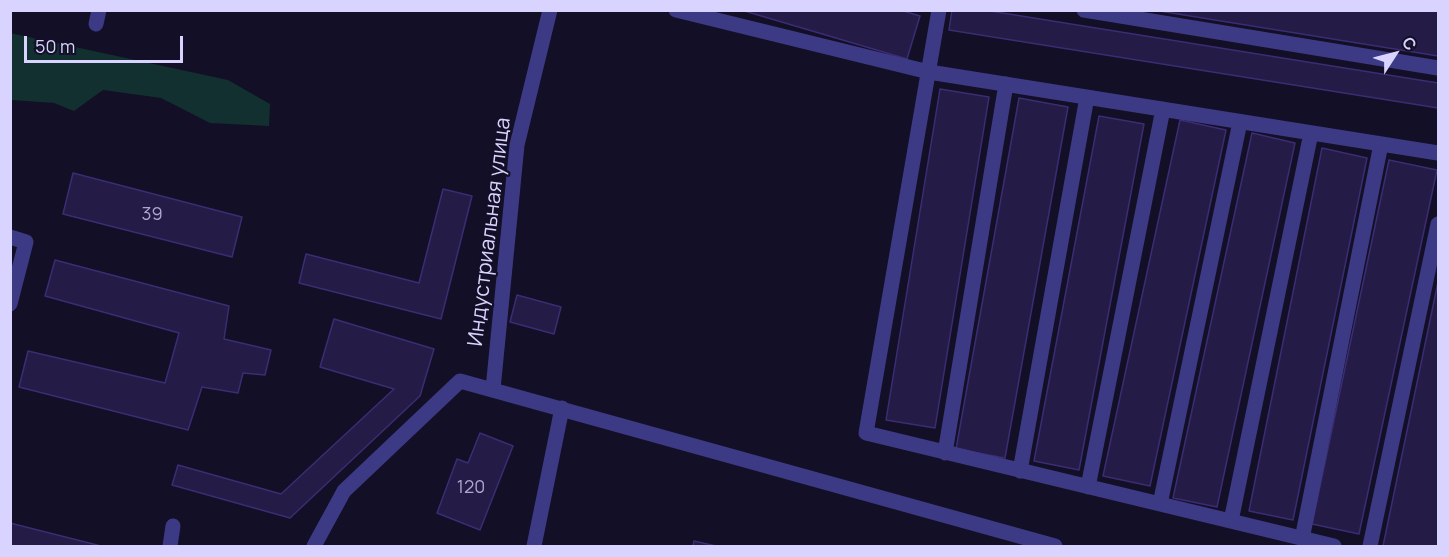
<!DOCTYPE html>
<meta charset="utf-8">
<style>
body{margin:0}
#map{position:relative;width:1449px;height:557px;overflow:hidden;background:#130f26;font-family:Manrope,sans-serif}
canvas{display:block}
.frame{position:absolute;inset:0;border:12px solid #d9d4ff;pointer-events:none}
.north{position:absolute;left:1365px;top:24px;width:60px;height:60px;-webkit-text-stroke:4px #130f26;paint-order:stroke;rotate:54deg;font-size:16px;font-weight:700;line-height:24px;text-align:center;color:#d9d4ff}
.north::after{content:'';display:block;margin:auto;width:21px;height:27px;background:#d9d4ff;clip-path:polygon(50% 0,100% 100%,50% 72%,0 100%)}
.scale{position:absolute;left:24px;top:36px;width:159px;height:27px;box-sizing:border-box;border:3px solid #d9d4ff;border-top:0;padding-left:8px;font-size:18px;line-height:21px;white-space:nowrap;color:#d9d4ff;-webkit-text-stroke:4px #130f26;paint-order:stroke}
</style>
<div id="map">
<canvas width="1449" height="557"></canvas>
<div class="frame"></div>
<div class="north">С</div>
<div class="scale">50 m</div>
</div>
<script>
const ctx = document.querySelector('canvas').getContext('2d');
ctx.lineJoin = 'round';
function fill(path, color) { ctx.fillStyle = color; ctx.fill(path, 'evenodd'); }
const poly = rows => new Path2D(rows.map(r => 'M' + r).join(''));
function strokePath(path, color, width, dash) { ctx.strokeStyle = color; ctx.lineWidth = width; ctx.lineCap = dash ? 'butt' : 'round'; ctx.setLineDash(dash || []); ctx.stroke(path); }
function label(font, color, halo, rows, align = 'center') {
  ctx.font = font + ' Manrope,sans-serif'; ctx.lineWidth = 4.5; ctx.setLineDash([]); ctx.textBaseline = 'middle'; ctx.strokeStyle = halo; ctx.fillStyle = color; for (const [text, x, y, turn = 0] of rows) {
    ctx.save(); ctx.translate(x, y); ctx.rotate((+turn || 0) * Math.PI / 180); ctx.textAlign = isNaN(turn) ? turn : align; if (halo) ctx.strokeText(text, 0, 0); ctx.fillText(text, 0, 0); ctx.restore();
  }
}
fill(poly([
 [10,33,228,80,270,104,269,126,210,123,161,98,103,90,74,111,54,103,11,100]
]), '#12302f');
const building = poly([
 [741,10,900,10,920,16,907,59,741,10],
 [952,10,984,10,1438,83,1438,108,949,30,952,10],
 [1153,10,1438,10,1438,56,1153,10],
 [940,89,989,97,935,428,886,420,940,89],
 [1019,98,1068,107,1005,458,956,449,1019,98],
 [1099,116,1144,124,1079,470,1034,461,1099,116],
 [1180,120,1226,130,1150,486,1103,476,1180,120],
 [1252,133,1295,143,1217,507,1173,498,1252,133],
 [1322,148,1367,158,1293,520,1249,511,1322,148],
 [1389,160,1437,170,1359,534,1312,524,1389,160],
 [73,173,242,217,232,257,63,214,73,173],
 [443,189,472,196,441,319,299,283,306,254,419,283,443,189],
 [55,260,229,306,224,339,271,350,265,375,243,373,238,393,202,387,188,430,19,387,28,351,165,383,179,333,45,296,55,260],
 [1438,282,1438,546,1383,546,1438,282],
 [517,295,561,307,554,334,510,322,517,295],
 [334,319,434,349,420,396,290,518,172,485,178,465,281,494,394,389,320,367,334,319],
 [480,433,513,446,480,530,437,513,457,459,468,463,480,433],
 [10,523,101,546,10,546,10,523],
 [694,541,716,546,693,546,694,541]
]);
fill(building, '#241b47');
strokePath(building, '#3b2d73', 1.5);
strokePath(poly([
 [676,10,929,72,1438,153],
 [939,10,866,433,1334,546],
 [1084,10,1438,68],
 [96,24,99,10],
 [10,237,26,242,10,304],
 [493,389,517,145,550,10],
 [945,453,1006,84],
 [1020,471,1087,97],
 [1088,487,1163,109],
 [1160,504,1240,122],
 [1231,521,1311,133],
 [1302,539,1381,144],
 [170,546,173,526],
 [314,546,344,491,460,381,1055,546],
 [534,546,562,408],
 [1370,546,1438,224]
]), '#3d3a85', 15);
label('18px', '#aca6d1', null, [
 ["39",152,215],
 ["120",471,488]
]);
label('21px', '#d9d4ff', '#130f26', [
 ["Индустриальная улица",490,232,-83]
]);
</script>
